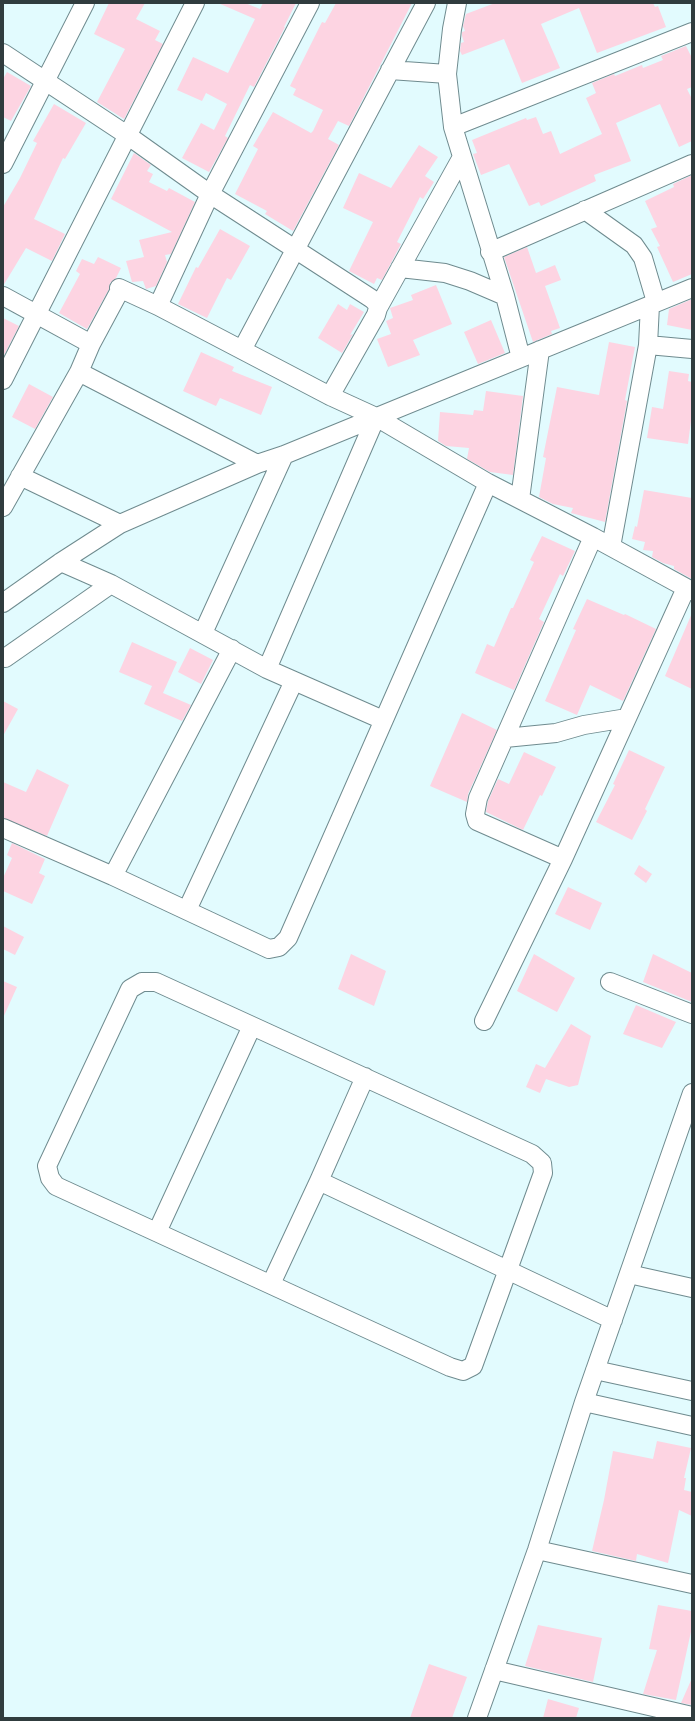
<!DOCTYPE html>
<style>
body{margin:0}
#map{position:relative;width:695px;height:1721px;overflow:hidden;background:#e2fbfe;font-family:"Noto Sans",sans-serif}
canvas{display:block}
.frame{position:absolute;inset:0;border:4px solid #303c3e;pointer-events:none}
</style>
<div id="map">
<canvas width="695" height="1721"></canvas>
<div class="frame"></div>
</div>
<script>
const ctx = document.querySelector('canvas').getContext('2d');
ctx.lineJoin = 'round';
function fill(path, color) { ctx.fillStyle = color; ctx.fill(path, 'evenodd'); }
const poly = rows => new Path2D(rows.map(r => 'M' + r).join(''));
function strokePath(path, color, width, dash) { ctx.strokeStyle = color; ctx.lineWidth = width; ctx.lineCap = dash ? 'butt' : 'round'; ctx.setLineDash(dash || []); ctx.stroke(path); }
fill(poly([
 [109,3,145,3,136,19,160,31,155,40,163,44,124,119,97,102,125,49,94,34],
 [218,3,245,3,260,9,263,3,296,3,284,27,285,27,254,87,250,85,225,136,228,138,209,172,182,158,201,123,214,130,227,104,206,93,202,101,177,90,193,57,228,73,255,19],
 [336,3,412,3,349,126,338,121,328,139,339,145,293,231,265,214,267,211,235,194,258,149,253,146,273,112,311,133,313,131,323,110,293,95,296,89,290,86,322,22,325,23],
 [495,3,653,3,655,7,658,6,666,27,597,53,579,8,541,24,560,68,522,83,504,39,462,55,460,51,461,43,464,42,462,36,462,32,465,31,463,26,466,14],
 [686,46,692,58,692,87,687,89,692,99,692,141,679,147,660,104,616,123,631,161,594,175,596,181,541,206,539,202,529,206,509,164,481,175,473,154,477,153,472,140,526,118,527,120,536,117,543,134,551,131,560,154,602,134,586,98,596,93,592,83,614,74,615,76,642,65,643,68,663,60,661,56],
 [7,72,31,86,11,121,3,117,3,79],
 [54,104,86,123,65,159,63,158,34,219,65,234,52,261,26,248,3,286,3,207,20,178,37,143,33,141],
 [419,145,438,157,425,176,434,182,423,199,420,197,397,242,401,244,382,280,377,278,374,284,349,271,373,222,343,208,359,173,391,188],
 [134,153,151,165,147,171,153,174,149,182,167,191,169,188,195,202,171,254,165,255,167,262,156,286,146,289,143,281,132,282,126,261,144,257,139,240,172,232,111,199],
 [692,175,692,274,673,282,657,247,660,246,651,229,657,227,645,201,674,187,673,184],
 [220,229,250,246,231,280,227,278,207,318,178,304,196,267,198,268],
 [527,247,536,273,555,265,561,280,545,286,560,328,551,331,552,334,533,342,504,257],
 [98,257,121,268,116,278,110,283,109,289,87,329,59,313,80,274,76,271,82,259,94,264],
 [436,285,452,324,413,340,420,355,388,367,377,339,391,334,386,321,393,318,390,308,413,300,411,295],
 [692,299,692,330,667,325,669,309],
 [338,304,347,310,350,304,364,312,350,335,353,334,342,353,318,338],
 [3,318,19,326,3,357],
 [491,320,505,353,478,364,464,332],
 [609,342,635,347,625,400,627,401,605,522,571,513,573,508,553,504,539,497,546,458,543,457,557,387,599,395],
 [201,352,234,367,232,371,272,387,261,415,220,398,216,406,183,391],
 [669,371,689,374,688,381,692,382,692,413,688,444,647,438,652,407,663,409],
 [29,384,53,397,35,429,12,417],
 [486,391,523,396,513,475,490,472,467,459,469,448,446,446,438,441,440,412,473,415,474,410,483,411],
 [644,490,692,498,692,579,674,569,674,566,663,563,652,557,653,551,643,550,645,542,632,539,635,526,637,527],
 [542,536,575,551,563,576,560,574,539,619,544,622,514,690,475,673,487,644,494,647,511,608,513,608,534,562,530,560],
 [587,599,624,615,625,614,656,629,623,701,590,685,577,715,545,701,576,630,573,629],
 [692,613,692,689,665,676],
 [132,642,177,662,163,693,191,705,182,721,144,704,152,686,119,672],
 [190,648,213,660,201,684,178,672],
 [3,701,18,709,3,736],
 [462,713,497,730,468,794,467,802,430,786],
 [629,750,665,767,645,809,647,811,632,840,596,822,615,785,613,784],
 [524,752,556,767,542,796,540,795,523,830,486,812,488,801,498,779,509,784],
 [37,769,69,785,47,836,3,818,3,782,26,792],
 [12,843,45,859,39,873,45,876,32,904,3,891,3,878,12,858,7,855],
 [639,865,652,874,646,883,634,874],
 [568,887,602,903,590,930,555,914],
 [3,926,24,937,15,955,3,949],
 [351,954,386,971,374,1006,338,989],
 [534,954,575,978,557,1012,517,991],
 [653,954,692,973,692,1002,643,982],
 [3,981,17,987,3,1018],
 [636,1005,676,1022,662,1048,623,1034],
 [571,1024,591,1036,578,1085,569,1087,546,1079,540,1093,526,1087,536,1064,545,1068],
 [657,1441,691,1448,684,1478,686,1478,684,1490,692,1492,692,1516,679,1510,668,1563,637,1554,636,1561,592,1551,604,1500,613,1451,653,1459],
 [658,1605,692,1611,692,1627,676,1700,643,1694,657,1650,649,1649],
 [538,1625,602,1638,593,1682,525,1666],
 [429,1664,467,1677,452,1718,410,1718],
 [692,1678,692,1705,681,1703],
 [548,1699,579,1708,576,1718,543,1718]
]), '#fdd4e2');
const minor = poly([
 [457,3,452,29,447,74,453,127,505,296,521,358],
 [3,53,127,135,210,194,372,299,377,304,378,308,376,315,330,396],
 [390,70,447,74],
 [453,127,692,32],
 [3,164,85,3],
 [585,210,634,245,643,258,656,302],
 [490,252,692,164],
 [400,268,445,273,470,281,505,296],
 [3,296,91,344],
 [158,306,210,194,310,3],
 [378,308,462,157],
 [648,345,692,349],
 [242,350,426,3],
 [79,372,257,464],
 [3,380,195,3],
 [20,476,120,524],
 [520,499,540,350],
 [3,507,79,372,91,344,120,290,119,288,158,306,330,396,376,417,488,483,593,537,692,591],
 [611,547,648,345,650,305],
 [61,562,111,584,267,669,383,720],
 [3,603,61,562,120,524,257,464,284,455,692,288],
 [203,633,284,455],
 [5,658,111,584],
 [267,669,376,417],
 [505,738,556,733,584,725,627,718],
 [3,828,113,876,269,949,279,947,288,938,488,483],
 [563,859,477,821,475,814,478,798,593,537],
 [113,876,232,649],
 [187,910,294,681],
 [142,982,156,982,532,1154,542,1163,543,1173,473,1366,463,1371,450,1367,56,1186,50,1178,47,1166,130,989,142,982],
 [610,982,692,1014],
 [484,1021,563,859,686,588],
 [319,1181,613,1320],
 [157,1232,252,1026],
 [629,1274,692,1288],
 [271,1284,319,1181,365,1077],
 [595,1370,692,1391],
 [584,1402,692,1426],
 [537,1550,692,1584],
 [494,1670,692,1716],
 [477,1718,537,1550,584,1402,692,1093]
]);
strokePath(minor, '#6f8b8f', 20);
strokePath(minor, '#fff', 18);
</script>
